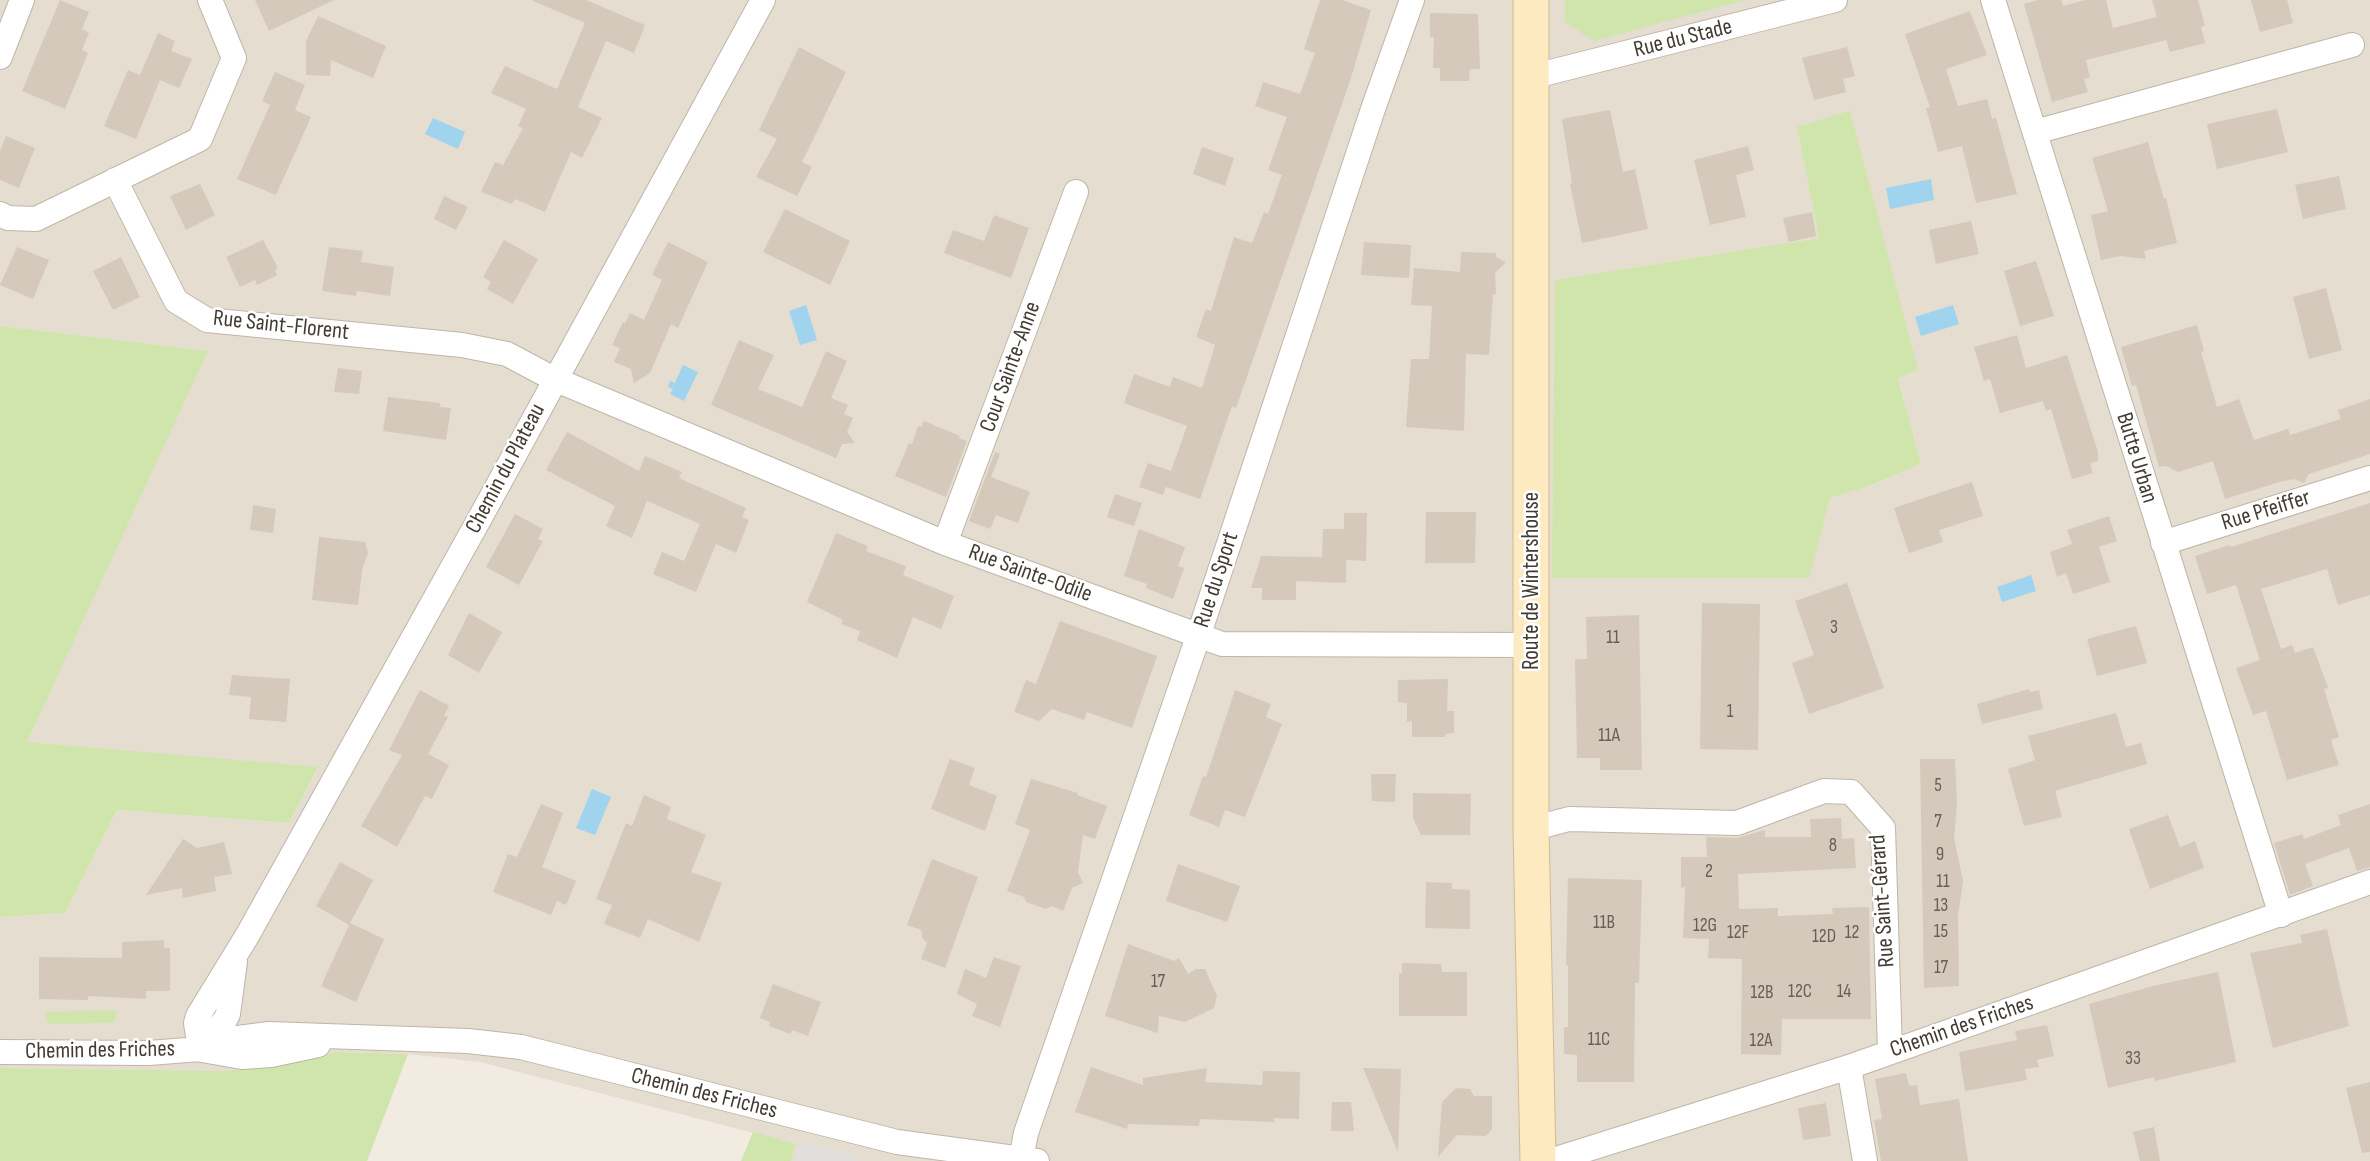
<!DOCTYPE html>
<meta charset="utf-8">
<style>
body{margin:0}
canvas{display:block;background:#f1ebe2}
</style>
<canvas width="2370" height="1161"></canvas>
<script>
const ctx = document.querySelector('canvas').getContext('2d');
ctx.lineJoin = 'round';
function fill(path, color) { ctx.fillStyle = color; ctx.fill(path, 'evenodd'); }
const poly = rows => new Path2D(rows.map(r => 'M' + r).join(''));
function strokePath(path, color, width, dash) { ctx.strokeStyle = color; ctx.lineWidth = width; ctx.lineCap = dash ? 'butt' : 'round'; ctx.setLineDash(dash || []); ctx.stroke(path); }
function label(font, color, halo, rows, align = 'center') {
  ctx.font = font + ' "Sofia Sans Condensed",sans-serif'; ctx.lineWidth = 5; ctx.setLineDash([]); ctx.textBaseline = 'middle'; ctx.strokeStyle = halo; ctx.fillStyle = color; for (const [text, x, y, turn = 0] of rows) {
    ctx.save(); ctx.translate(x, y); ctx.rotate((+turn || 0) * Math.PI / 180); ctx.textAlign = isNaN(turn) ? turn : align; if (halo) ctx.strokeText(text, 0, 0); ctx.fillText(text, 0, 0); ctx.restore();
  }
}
fill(poly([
 [0,0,2370,0,2370,1161,791,1161,796,1144,480,1062,408,1054,338,1052,229,1071,0,1068,0,917,65,913,117,810,289,823,318,768,27,742,207,351,0,326],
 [1797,127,1918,370,1898,377,1921,464,1866,487,1830,498,1555,280,1819,238]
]), '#e5ddd0');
fill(poly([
 [1565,0,1745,0,1594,41,1565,22],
 [1850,111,1918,370,1898,378,1921,464,1866,487,1830,498,1809,578,1552,578,1555,280,1819,238,1797,127],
 [0,326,208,351,27,742,318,767,289,823,117,810,65,913,0,917],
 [116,1010,115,1022,112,1023,51,1024,46,1021,46,1012],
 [338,1052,408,1054,367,1161,0,1161,0,1068,229,1071],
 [753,1132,796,1144,791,1161,741,1161]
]), '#cfe5ab');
fill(poly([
 [799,1141,860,1157,860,1161,794,1161]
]), '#e1dedb');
fill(poly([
 [433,118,465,132,458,149,425,134],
 [1931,179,1934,200,1890,209,1886,188],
 [806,305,817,340,800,345,789,311],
 [1953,305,1959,324,1921,336,1915,317],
 [683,365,698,372,684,401,670,394,673,389,668,387,670,381,675,383],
 [2031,575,2036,591,2002,602,1997,587],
 [592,789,611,797,595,835,576,828]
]), '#9fd3ee');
fill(poly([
 [60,0,89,12,82,29,89,33,82,50,88,53,65,109,22,91],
 [255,0,334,0,269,31],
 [531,0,586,0,645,25,634,53,606,41,578,107,602,118,582,158,571,152,545,212,515,199,512,204,481,192,495,162,503,165,523,128,518,126,526,109,491,93,505,66,557,89,585,23],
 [1320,0,1342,0,1371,10,1351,78,1236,408,1232,406,1200,499,1166,487,1163,495,1139,487,1148,463,1171,471,1187,426,1124,403,1134,374,1170,387,1173,377,1202,388,1215,345,1196,337,1206,309,1211,311,1234,237,1252,243,1264,212,1268,214,1282,175,1268,170,1287,117,1255,106,1263,82,1300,94,1315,53,1304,49],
 [2038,0,2061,0,2063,6,2085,0,2106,0,2113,28,2157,17,2152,0,2198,0,2205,26,2201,27,2205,43,2170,52,2166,40,2086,60,2090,78,2084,79,2088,92,2052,102,2024,4],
 [2251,0,2287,0,2293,23,2260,32],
 [1970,11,1987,55,1946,69,1958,106,1987,99,1992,119,1996,118,2017,194,1976,203,1962,146,1938,152,1926,108,1930,107,1905,34],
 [1430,13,1478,14,1480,69,1470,69,1469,81,1440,81,1440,68,1433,68,1434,37,1430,37],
 [318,16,386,46,373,78,331,60,330,76,306,75,306,41],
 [158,33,175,41,171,51,192,59,179,88,160,80,136,139,104,126,128,70,140,75],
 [799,47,846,72,802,162,812,167,797,196,756,177,777,139,759,130],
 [1847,47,1855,76,1843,79,1846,92,1814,100,1802,58],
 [275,72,305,85,295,110,311,117,276,195,237,179,270,105,262,101],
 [2277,109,2288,152,2217,169,2207,124],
 [1610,110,1623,172,1635,169,1648,229,1582,243,1570,184,1572,183,1562,119],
 [6,136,35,148,19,188,0,180,0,152],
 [2148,142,2164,199,2166,198,2177,243,2144,251,2146,259,2120,256,2101,260,2091,215,2108,211,2092,158],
 [1748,146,1754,170,1736,175,1746,217,1710,225,1694,160],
 [1202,147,1234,158,1225,186,1193,174],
 [2339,176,2346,209,2303,219,2295,185],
 [200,184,215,215,186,230,170,196],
 [444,196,468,207,456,230,434,219],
 [785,209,850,241,830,285,763,252],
 [1812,212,1816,236,1789,242,1783,218],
 [994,215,1029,228,1011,278,944,253,953,230,984,241],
 [1971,221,1979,254,1936,264,1929,230],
 [263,240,278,268,275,270,277,275,257,285,255,280,240,287,226,257],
 [504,240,538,259,513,304,487,289,491,282,483,277],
 [668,242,708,262,678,328,671,324,650,373,634,383,631,369,614,362,620,348,612,345,623,322,625,323,630,313,644,320,662,280,652,275],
 [1364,242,1411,245,1409,278,1361,275],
 [17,247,49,260,33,299,0,285],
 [329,247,363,251,361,262,394,267,390,296,357,291,356,296,322,291],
 [1461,252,1496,253,1496,257,1506,262,1495,273,1496,294,1493,294,1489,355,1466,354,1464,431,1406,427,1411,359,1429,359,1432,306,1411,305,1414,268,1460,272],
 [121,257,140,297,113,310,93,271],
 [2036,261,2054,316,2020,326,2004,271],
 [2326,288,2342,350,2309,359,2293,297],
 [2197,325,2204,351,2201,352,2217,407,2239,399,2254,440,2288,429,2290,435,2341,419,2338,410,2370,399,2370,454,2309,474,2304,483,2294,479,2283,481,2225,499,2213,461,2178,472,2166,466,2159,467,2136,385,2132,386,2121,347],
 [2017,335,2026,368,2067,355,2098,452,2098,461,2090,463,2093,473,2072,479,2051,409,2046,411,2043,401,2000,413,1990,379,1984,381,1974,347],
 [739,340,774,355,758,389,802,407,826,351,847,361,831,398,848,405,844,414,853,418,847,432,855,443,842,444,836,458,711,405],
 [338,368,362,371,359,394,334,392],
 [388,397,440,403,440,407,451,408,446,440,383,431],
 [924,421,960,436,959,438,967,441,946,497,895,476,909,443,912,444,918,426,921,427],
 [567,432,639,471,645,456,682,472,679,478,746,508,742,517,749,520,736,553,716,544,696,592,653,574,662,552,684,561,700,524,647,501,632,538,606,526,615,506,546,470],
 [995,452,1000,454,991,477,1030,492,1018,523,996,515,990,529,969,521],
 [1972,482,1983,516,1939,530,1943,542,1909,553,1894,508],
 [1115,494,1142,503,1134,526,1107,517],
 [2370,503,2370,595,2338,605,2327,569,2261,589,2281,649,2292,645,2295,653,2313,647,2328,688,2324,689,2339,737,2331,740,2339,765,2287,780,2266,711,2253,715,2236,668,2260,660,2236,585,2207,594,2195,556,2230,545,2231,547],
 [253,505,276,509,273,533,250,530],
 [1426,512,1476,512,1475,563,1425,563],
 [1344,513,1367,513,1366,561,1346,560,1346,583,1296,581,1296,600,1262,600,1262,588,1251,588,1261,556,1322,557,1323,529,1344,529],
 [515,514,543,529,538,539,543,541,519,585,486,567],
 [2109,516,2117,541,2099,547,2110,582,2073,594,2066,573,2057,577,2050,552,2072,544,2067,530],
 [1139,529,1185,547,1178,566,1184,568,1173,599,1146,588,1147,584,1124,576],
 [836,533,868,546,866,551,906,566,903,575,954,596,941,629,913,617,897,658,857,640,860,631,841,624,843,620,807,602],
 [319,537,365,542,368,553,362,570,358,605,312,600],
 [1847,583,1884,688,1809,714,1792,663,1814,655,1795,601],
 [1702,603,1760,604,1758,750,1700,749],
 [469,613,502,632,479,673,448,655],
 [1639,615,1642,770,1600,770,1600,758,1577,758,1575,659,1587,659,1586,617],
 [1060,621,1157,656,1132,728,1087,712,1084,720,1052,709,1039,721,1014,712,1026,680,1036,684],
 [2136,626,2147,663,2097,676,2087,639],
 [232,675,290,679,286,722,249,719,251,697,229,695],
 [1448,679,1447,711,1454,711,1454,733,1446,734,1445,737,1412,737,1412,721,1407,722,1407,703,1398,702,1398,680],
 [2029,689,2030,692,2039,690,2043,709,1982,724,1977,704],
 [420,690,449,706,444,716,448,717,428,754,449,765,432,799,425,796,397,847,361,826,402,755,389,750],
 [1235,690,1271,704,1266,717,1282,724,1245,817,1225,810,1219,827,1189,815,1203,776,1206,777],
 [2116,713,2126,747,2141,743,2147,764,2055,791,2062,817,2024,826,2008,769,2035,760,2028,736],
 [950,759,975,768,969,785,997,796,985,831,931,809],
 [1920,759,1955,759,1957,804,1954,838,1963,881,1958,916,1959,986,1924,988],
 [1371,774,1396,774,1395,802,1372,801],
 [1031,779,1078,793,1077,795,1107,806,1095,839,1083,835,1078,872,1083,883,1072,888,1063,911,1052,906,1046,909,1026,902,1024,897,1007,891,1030,830,1015,824],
 [1413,793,1471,794,1470,835,1421,835,1413,818],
 [644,795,671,807,667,819,706,835,691,872,722,883,699,942,648,919,640,938,604,924,612,905,596,899,626,823,632,826],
 [541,804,563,813,542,867,576,881,566,905,557,901,551,915,493,892,508,854,517,857],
 [2370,804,2370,867,2357,871,2349,848,2305,864,2313,886,2290,895,2274,843,2302,834,2304,839,2341,825,2338,815],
 [2168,815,2180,847,2195,841,2204,868,2150,889,2129,829],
 [1841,818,1842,839,1854,838,1856,868,1738,874,1739,909,1778,908,1778,916,1833,914,1832,908,1869,907,1871,1019,1782,1019,1781,1055,1741,1054,1742,959,1708,958,1709,939,1683,938,1685,887,1681,888,1681,857,1707,857,1706,837,1737,838,1765,830,1765,837,1811,837,1810,819],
 [183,839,197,848,224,842,232,874,214,877,216,891,183,898,182,888,146,895],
 [932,859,978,877,945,968,921,959,927,943,922,937,921,930,907,925],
 [340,862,373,880,349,925,316,906],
 [1178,864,1240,886,1227,922,1166,901],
 [1568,878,1642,880,1639,983,1635,983,1634,1082,1577,1082,1577,1055,1564,1054,1564,1027,1568,1027,1568,965,1566,965],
 [1426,882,1452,883,1452,889,1470,890,1470,929,1425,928],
 [350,923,384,939,356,1002,321,986],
 [2327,929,2349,1026,2273,1048,2250,953,2302,943,2300,935],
 [164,940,164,948,170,948,170,991,146,991,146,999,88,996,88,1000,39,999,39,957,122,958,122,942],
 [1128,944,1174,961,1179,958,1188,974,1196,969,1205,969,1217,996,1214,1008,1185,1022,1159,1016,1158,1033,1105,1016],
 [994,957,1021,966,1000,1027,972,1016,977,1004,957,994,965,969,986,978],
 [1402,963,1441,964,1442,972,1467,972,1467,1016,1399,1016,1399,973,1402,973],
 [2218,972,2236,1062,2155,1081,2154,1077,2108,1088,2089,1004,2153,986],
 [773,984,821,1002,808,1036,792,1030,790,1034,769,1026,770,1022,760,1018],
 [2047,1025,2054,1056,2037,1060,2039,1067,2025,1069,2027,1080,1965,1091,1959,1052,2017,1040,2015,1031],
 [1091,1067,1143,1085,1143,1078,1207,1068,1205,1082,1262,1085,1263,1071,1300,1072,1299,1119,1273,1118,1275,1122,1200,1119,1199,1126,1128,1124,1127,1129,1075,1112],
 [1363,1068,1401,1069,1398,1152],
 [1906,1073,1909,1086,1917,1085,1920,1105,1959,1099,1968,1161,1881,1161,1874,1120,1882,1119,1875,1079],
 [2370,1082,2370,1152,2362,1153,2346,1088],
 [1456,1088,1470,1089,1474,1096,1492,1096,1492,1129,1486,1136,1457,1135,1438,1157,1442,1102],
 [1332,1102,1351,1102,1354,1131,1331,1131],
 [1826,1103,1831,1136,1803,1140,1798,1108],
 [2154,1127,2160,1161,2140,1161,2133,1132]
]), '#d5c9bb');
const street = poly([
 [1993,0,2281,915],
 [0,57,22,0],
 [1531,77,1835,0],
 [2035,132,2352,45],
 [115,180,176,301,207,320,462,345,507,354,554,379,945,543,1222,644,1532,645],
 [0,214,8,218,36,219,200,139,234,58,210,0],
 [945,543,1076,192],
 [2163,543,2370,478],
 [1531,829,1569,819,1737,823,1824,791,1851,792,1883,828,1890,1052],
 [200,1049,196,1023,198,1016,247,936,480,518,763,0],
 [200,1049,225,1020,228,1014,235,962],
 [202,1050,242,1057,271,1055,318,1045],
 [0,1052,149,1053,200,1049,238,1038,269,1034,468,1041,521,1047,897,1142,1037,1161],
 [1849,1067,1865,1161],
 [1021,1159,1026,1133,1198,637,1373,109,1412,0],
 [1550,1161,1849,1067,2370,882]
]);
const secondary = poly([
 [1531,0,1531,829,1538,1161]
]);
strokePath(street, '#bfb5a8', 26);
strokePath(secondary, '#d0bb93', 37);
strokePath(street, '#fff', 24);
strokePath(secondary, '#fdeac0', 35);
label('19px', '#675e55', null, [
 ["3",1834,628],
 ["11",1613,638],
 ["1",1730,712],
 ["11A",1609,736],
 ["5",1938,786],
 ["7",1938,822],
 ["8",1833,846],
 ["9",1940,855],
 ["2",1709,872],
 ["11",1943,882],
 ["13",1941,906],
 ["11B",1604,923],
 ["12G",1705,926],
 ["15",1941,932],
 ["12F",1738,933],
 ["12",1852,933],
 ["12D",1824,937],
 ["17",1941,968],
 ["17",1158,982],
 ["12C",1800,992],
 ["14",1844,992],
 ["12B",1762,993],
 ["11C",1599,1040],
 ["12A",1761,1041],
 ["33",2133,1059]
]);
label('23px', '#423b33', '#fff', [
 ["Rue du Stade",1683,39,-14],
 ["Rue Saint-Florent",281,326,6],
 ["Cour Sainte-Anne",1011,367,-70],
 ["Butte Urban",2136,458,73],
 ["Chemin du Plateau",506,469,-62],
 ["Rue Pfeiffer",2266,511,-17],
 ["Rue Sainte-Odile",1030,574,20],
 ["Rue du Sport",1217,580,-72],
 ["Route de Wintershouse",1532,581,-90],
 ["Rue Saint-Gérard",1883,901,-94],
 ["Chemin des Friches",1962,1027,-19],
 ["Chemin des Friches",100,1051,-1],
 ["Chemin des Friches",704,1094,14]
]);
</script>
